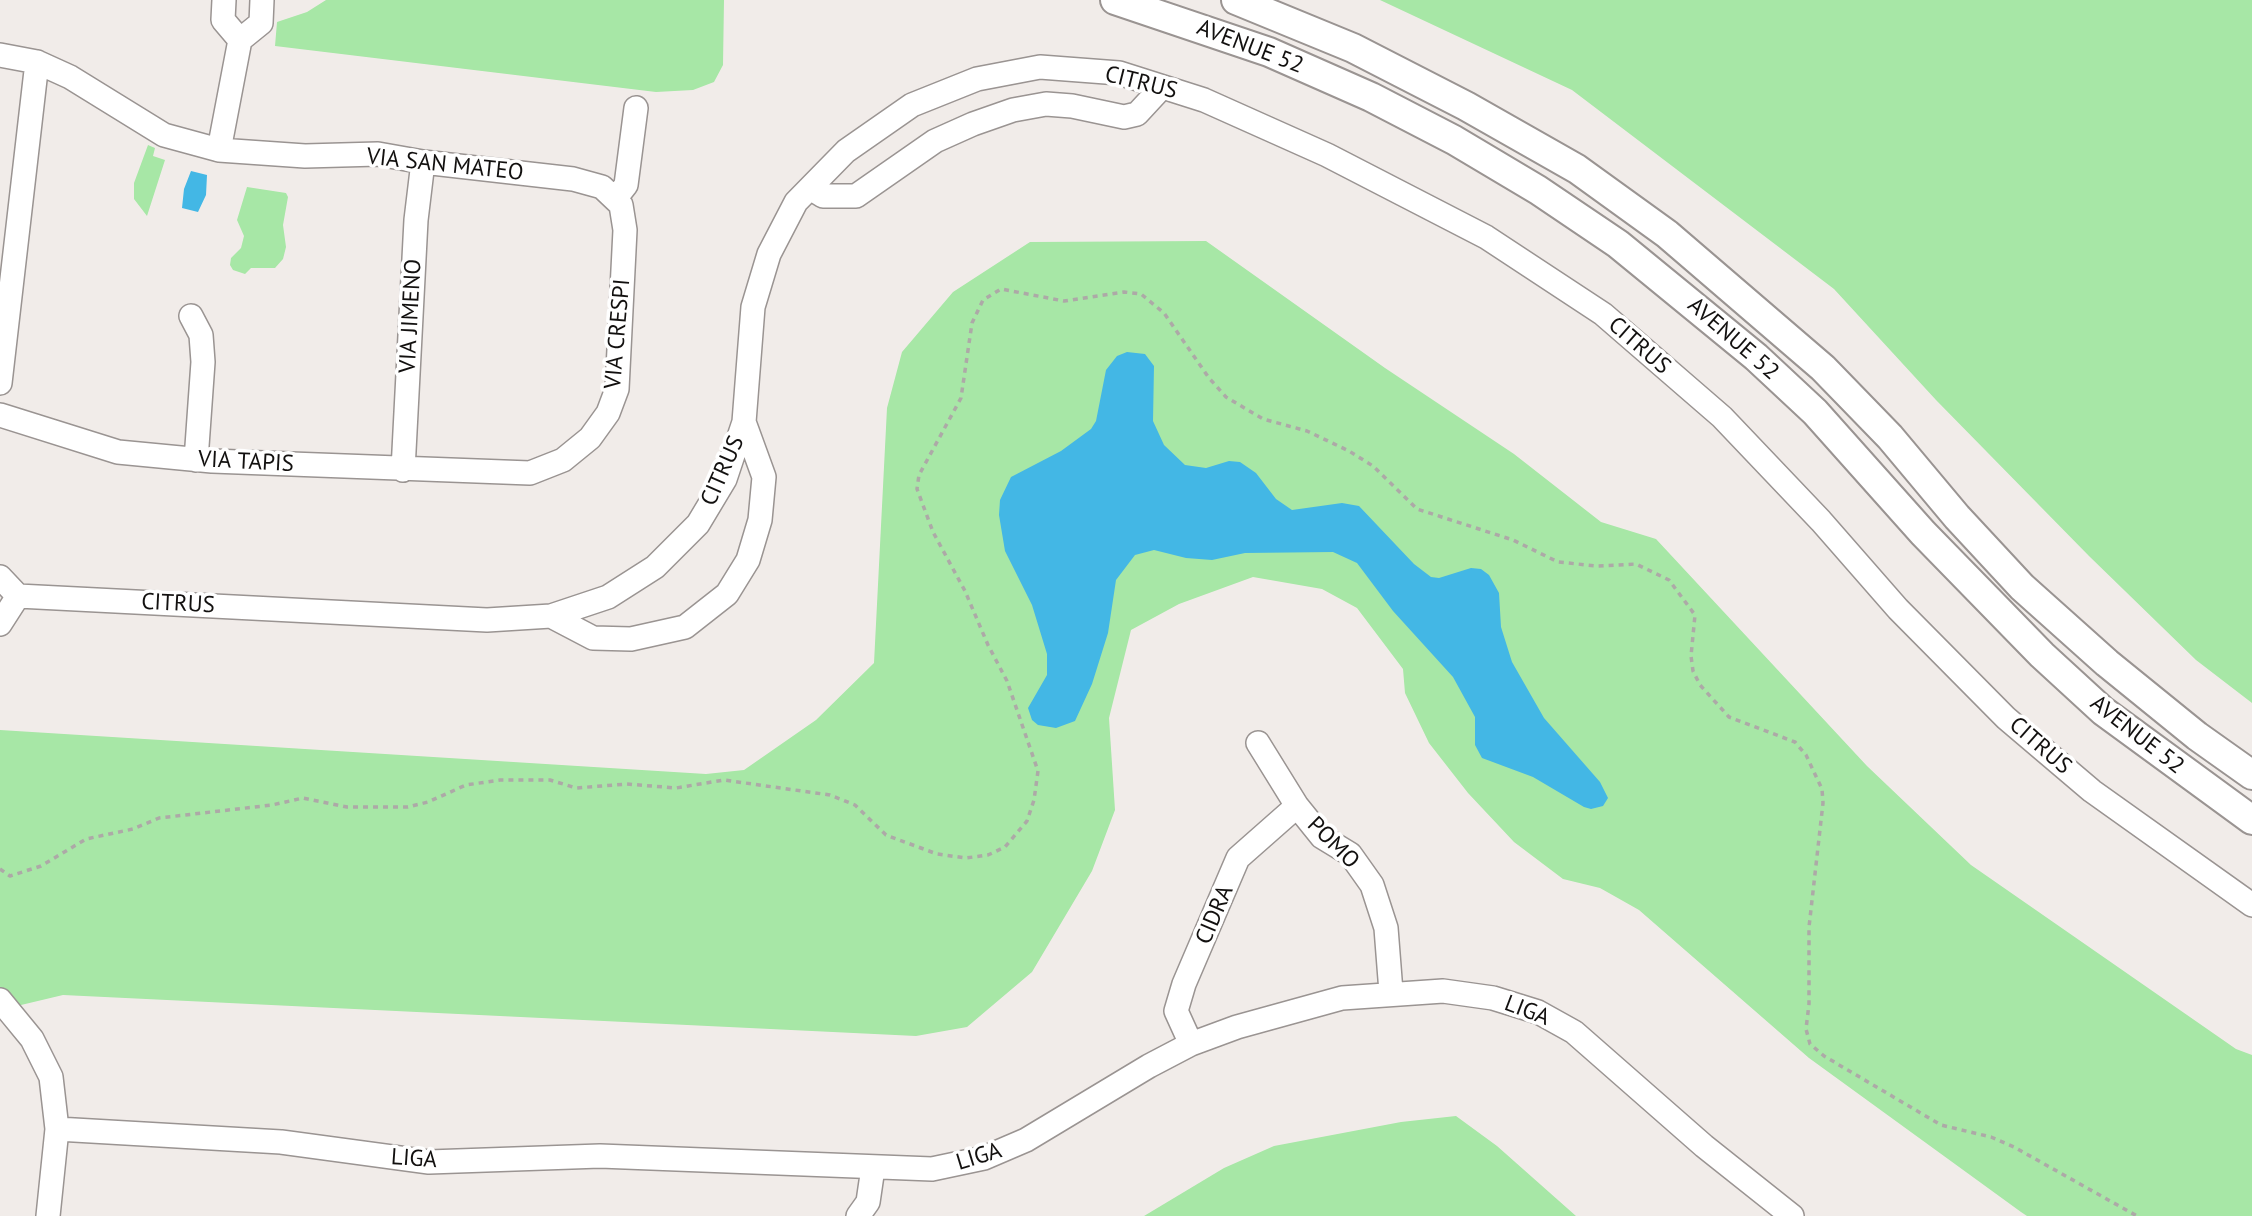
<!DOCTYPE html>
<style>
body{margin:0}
canvas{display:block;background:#f1ece9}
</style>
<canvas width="2252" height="1216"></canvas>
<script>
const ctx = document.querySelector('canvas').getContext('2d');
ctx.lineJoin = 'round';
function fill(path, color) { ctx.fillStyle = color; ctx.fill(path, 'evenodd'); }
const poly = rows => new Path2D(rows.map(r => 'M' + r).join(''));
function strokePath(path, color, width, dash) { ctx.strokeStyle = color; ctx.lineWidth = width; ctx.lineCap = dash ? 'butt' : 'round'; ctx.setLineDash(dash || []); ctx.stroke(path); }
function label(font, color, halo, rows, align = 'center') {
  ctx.font = font + ' "PT Sans",sans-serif'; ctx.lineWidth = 7; ctx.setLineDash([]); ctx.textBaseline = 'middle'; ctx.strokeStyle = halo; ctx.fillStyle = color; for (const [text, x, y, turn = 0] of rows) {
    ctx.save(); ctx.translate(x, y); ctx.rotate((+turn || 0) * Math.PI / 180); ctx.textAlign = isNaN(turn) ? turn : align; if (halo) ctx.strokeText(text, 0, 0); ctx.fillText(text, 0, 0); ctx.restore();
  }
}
fill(poly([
 [326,0,724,0,723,65,714,82,693,90,656,92,275,46,277,22,307,12],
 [1380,0,2252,0,2252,703,2196,660,2089,556,1936,400,1834,289,1572,90],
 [148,145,155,148,153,156,165,160,147,216,134,199,134,183],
 [247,187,286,193,288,197,283,225,286,247,283,259,275,268,251,268,245,274,233,270,230,265,231,258,241,248,244,236,237,220],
 [1206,241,1385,368,1514,454,1601,522,1656,539,1867,766,1971,865,2236,1049,2252,1055,2252,1216,2027,1216,2021,1212,1809,1058,1639,910,1600,888,1563,879,1514,842,1468,793,1429,743,1405,693,1403,669,1357,608,1322,589,1253,577,1179,604,1131,630,1109,718,1115,810,1092,871,1032,972,967,1027,916,1036,63,995,0,1010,0,730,706,774,744,770,816,720,874,663,887,408,902,352,953,292,1030,242],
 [1456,1116,1497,1146,1576,1216,1144,1216,1224,1168,1274,1146,1401,1122]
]), '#a7e7a6');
fill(poly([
 [191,171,207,175,206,195,198,212,182,208,184,189],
 [1127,352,1145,354,1154,366,1153,421,1164,445,1185,465,1206,468,1229,461,1240,462,1256,473,1276,499,1292,510,1342,503,1359,506,1414,564,1431,577,1439,578,1471,568,1481,569,1489,575,1499,593,1501,627,1512,662,1544,718,1600,782,1608,798,1603,806,1591,809,1584,807,1533,777,1482,758,1475,745,1475,717,1453,677,1393,611,1357,563,1333,552,1245,553,1212,560,1186,558,1154,550,1135,555,1116,580,1108,633,1092,684,1075,721,1056,728,1038,725,1032,720,1028,708,1047,675,1047,654,1032,605,1005,551,999,515,1000,500,1011,477,1061,451,1091,429,1096,421,1106,370,1117,356]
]), '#43b7e5');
const minor = poly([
 [224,0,223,20,240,40],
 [0,55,37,62,70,77,164,135,219,150,305,156,378,154,423,162,573,179,602,187,621,205,625,230,617,389,608,413,590,438,563,460,530,473,212,461,118,452,0,415],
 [219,150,240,40,261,23,262,0],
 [810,188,823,196,856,196,935,141,973,124,1013,110,1046,104,1072,106,1124,117,1137,114,1162,87],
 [615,199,626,185,636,108],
 [191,316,201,335,203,362,196,460],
 [0,383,37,62],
 [403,470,416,220,423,162],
 [0,577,18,596],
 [18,596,487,620,551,616,608,597,655,567,698,524,725,479,744,422,753,307,769,254,796,202,846,151,912,105,977,79,1040,67,1119,73,1204,100,1327,155,1486,237,1603,314,1722,417,1821,521,1898,609,2006,718,2092,791,2252,905],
 [551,616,593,638,631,639,685,627,727,594,748,560,760,520,764,477,744,422],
 [0,624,18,596],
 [1258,743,1297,806,1322,837,1350,854,1372,885,1386,928,1391,992],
 [0,1000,32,1039,51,1077,57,1129,48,1216],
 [1191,1044,1176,1011,1184,984,1238,858,1297,806],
 [57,1129,281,1142,429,1162,600,1156,932,1169,984,1158,1026,1140,1149,1066,1191,1044,1237,1027,1342,998,1443,991,1493,998,1538,1012,1574,1032,1704,1146,1792,1216],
 [858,1216,868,1202,873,1168]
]);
const major = poly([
 [1115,0,1269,52,1371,97,1454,140,1538,190,1618,244,1756,357,1815,412,1923,533,2042,655,2103,711,2252,820],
 [1236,0,1353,48,1466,106,1577,169,1667,234,1823,368,1890,437,1957,517,2022,587,2107,663,2197,736,2252,775]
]);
strokePath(minor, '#9a9492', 26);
strokePath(major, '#9a9492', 32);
strokePath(poly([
 [0,869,10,876,41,866,86,839,133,829,159,818,272,805,303,798,347,807,408,807,428,802,466,785,500,780,550,780,576,788,627,784,676,788,724,780,830,795,855,805,886,835,937,854,966,858,988,855,1005,847,1027,821,1034,800,1038,771,1007,681,988,645,965,591,933,532,917,489,919,475,961,398,972,323,983,300,1001,289,1064,301,1124,292,1141,294,1164,313,1209,378,1226,397,1263,419,1307,431,1349,451,1373,466,1417,509,1513,540,1558,562,1597,566,1636,564,1669,580,1695,615,1691,656,1693,671,1700,685,1729,717,1795,742,1806,755,1822,789,1823,803,1809,927,1809,1004,1806,1029,1810,1044,1824,1056,1941,1125,1991,1137,2014,1147,2137,1216]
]), '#ada9a7', 3.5, [5, 5]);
strokePath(minor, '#fff', 23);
strokePath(major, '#fff', 28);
label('23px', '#12100f', '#fff', [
 ["AVENUE 52",1250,47,21],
 ["CITRUS",1141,83,14],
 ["VIA SAN MATEO",445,165,6],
 ["VIA JIMENO",411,316,-87],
 ["VIA CRESPI",618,334,-85],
 ["AVENUE 52",1733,339,41],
 ["CITRUS",1639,346,41],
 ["VIA TAPIS",246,462,3],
 ["CITRUS",723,471,-66],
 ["CITRUS",178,604,3],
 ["AVENUE 52",2137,735,38],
 ["CITRUS",2040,746,41],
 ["POMO",1333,843,45],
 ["CIDRA",1215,915,-67],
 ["LIGA",1527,1011,21],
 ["LIGA",979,1157,-17],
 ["LIGA",414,1159,4]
]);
</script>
